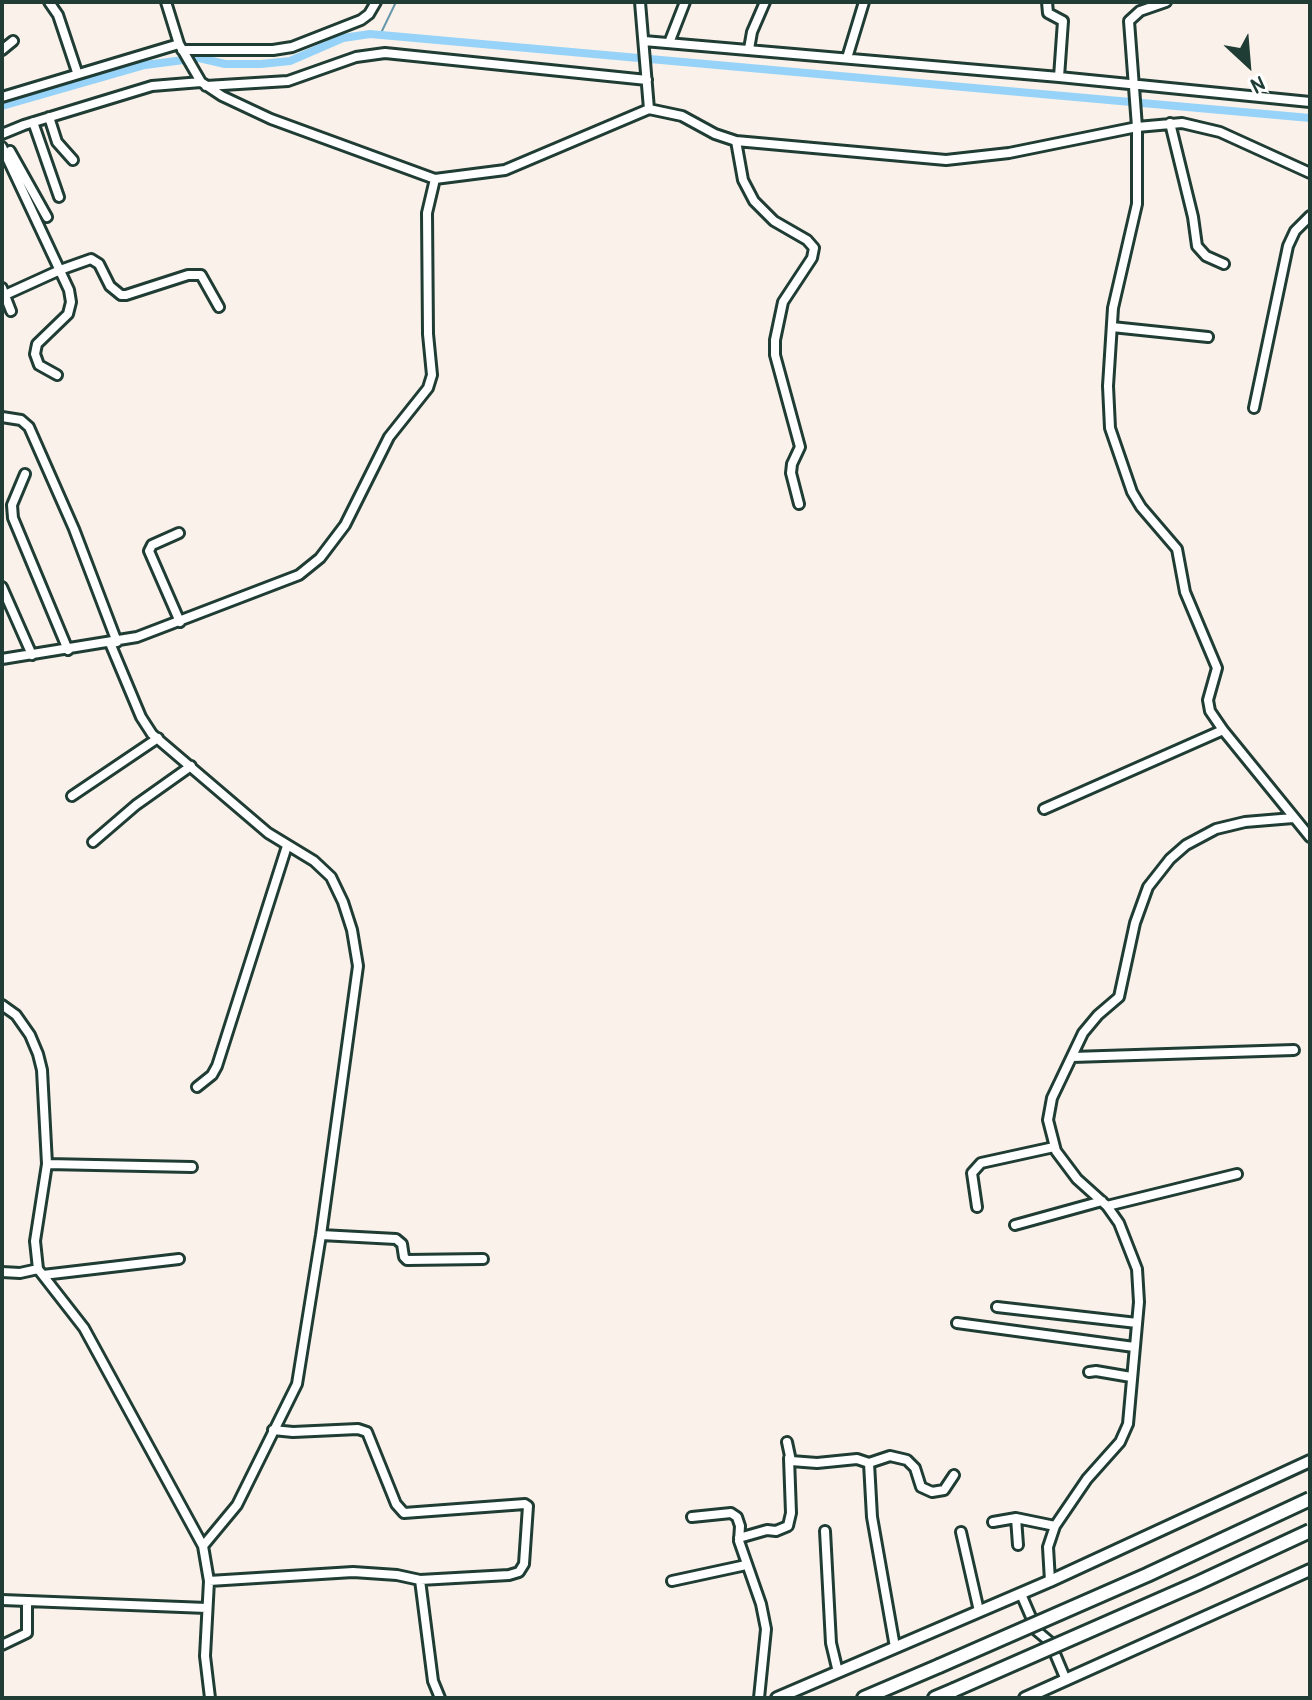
<!DOCTYPE html>
<style>
body{margin:0}
#map{position:relative;width:1312px;height:1700px;overflow:hidden;background:#faf2ea;font-family:"Patrick Hand",sans-serif}
canvas{display:block}
.frame{position:absolute;inset:0;border:4px solid #1f3d34;pointer-events:none}
.north{position:absolute;left:1208px;top:24px;width:80px;height:80px;-webkit-text-stroke:6px #fff;paint-order:stroke;rotate:154deg;font-size:22px;font-weight:700;line-height:32px;text-align:center;color:#1f3d34}
.north::after{content:'';display:block;margin:auto;width:28px;height:36px;background:#1f3d34;clip-path:polygon(50% 0,100% 100%,50% 72%,0 100%)}
</style>
<div id="map">
<canvas width="1312" height="1700"></canvas>
<div class="frame"></div>
<div class="north">N</div>
</div>
<script>
const ctx = document.querySelector('canvas').getContext('2d');
ctx.lineJoin = 'round';
const poly = rows => new Path2D(rows.map(r => 'M' + r).join(''));
function strokePath(path, color, width, dash) { ctx.strokeStyle = color; ctx.lineWidth = width; ctx.lineCap = dash ? 'butt' : 'round'; ctx.setLineDash(dash || []); ctx.stroke(path); }
strokePath(poly([
 [380,35,396,2]
]), '#6797aa', 2);
strokePath(poly([
 [2,106,145,65,199,58,225,64,261,64,290,61,343,38,370,34,1310,118]
]), '#97d3f8', 8);
const minor = poly([
 [49,2,58,15,77,72],
 [166,2,179,44,201,82],
 [640,2,649,109],
 [1047,2,1048,13,1063,21,1059,77],
 [1166,2,1140,11,1129,21,1137,127,1137,204,1113,308,1108,386,1110,428,1132,492,1141,507,1177,549,1185,592,1217,668,1208,700,1210,711,1223,730,1310,837],
 [644,41,1059,77,1310,102],
 [669,43,685,2],
 [749,49,752,32,765,2],
 [2,50,13,41],
 [182,50,273,50,292,47,361,20,369,14,376,2],
 [847,58,864,2],
 [206,86,288,81,356,57,385,53,647,80],
 [2,97,179,44],
 [49,117,57,142,73,160],
 [33,122,59,197],
 [1170,123,1193,217,1197,246,1206,256,1224,264],
 [2,134,24,125,152,86,201,82,222,96,271,119,435,179],
 [736,141,743,180,754,201,774,221,807,240,814,248,812,258,783,302,775,340,775,355,800,447,792,464,791,473,799,504],
 [2,147,69,290,71,302,68,314,37,344,35,354,39,365,57,375],
 [10,151,47,217],
 [2,288,11,311],
 [5,295,60,270,91,259,99,264,110,286,121,295,126,295,188,275,201,275,219,307],
 [1112,327,1208,337],
 [1254,408,1288,246,1295,231,1310,216],
 [2,417,21,420,29,427,74,529,117,642],
 [25,474,12,505,13,518,68,650],
 [179,533,152,545,149,551,180,622],
 [2,587,32,655],
 [110,643,141,717,152,734,268,833,314,861,331,877,343,902,352,930,358,966,321,1235,297,1384,237,1505,203,1546,209,1581],
 [2,659,137,637,299,575,320,558,345,525,389,437,428,388,432,375,428,334,427,213,435,179,505,170,649,109,682,116,715,134,736,141,946,160,1009,153,1137,127,1182,123,1220,132,1310,173],
 [72,796,158,738],
 [1044,809,1223,730],
 [93,842,136,805,191,766],
 [2,1005,16,1015,30,1035,38,1054,42,1070,47,1164,35,1241,38,1269,84,1328,203,1546],
 [1072,1057,1294,1050],
 [197,1087,212,1075,217,1066,287,846],
 [47,1164,192,1167],
 [1107,1206,1237,1174],
 [977,1207,972,1173,981,1163,1054,1147],
 [1015,1225,1102,1201],
 [321,1235,396,1239,402,1244,404,1257,407,1260,483,1259],
 [2,1272,20,1273,38,1269],
 [43,1275,179,1259],
 [997,1307,1137,1323],
 [957,1323,1134,1347],
 [1089,1372,1096,1371,1131,1377],
 [273,1430,293,1432,358,1429,367,1432,396,1504,404,1513,525,1504,528,1506,524,1564,519,1572,509,1575,420,1580],
 [787,1442,791,1461,817,1463,857,1459,869,1463],
 [692,1517,731,1513,737,1517,740,1526,739,1541,761,1604,766,1629,759,1698],
 [1016,1518,1018,1545],
 [993,1522,1016,1518,1055,1526],
 [825,1531,831,1643,838,1672],
 [961,1532,979,1611],
 [739,1538,767,1530,776,1531,788,1526,791,1513,789,1458],
 [672,1581,746,1565],
 [1050,1581,1048,1547,1055,1526,1087,1479,1120,1442,1128,1424,1139,1302,1137,1269,1119,1223,1107,1206,1077,1179,1056,1151,1048,1120,1052,1098,1083,1033,1098,1015,1119,997,1135,923,1148,887,1170,859,1186,845,1216,829,1245,822,1293,818],
 [1021,1594,1037,1631,1050,1642,1066,1680],
 [2,1600,207,1608],
 [2,1645,27,1633,27,1601],
 [895,1647,872,1517,869,1463,890,1456,907,1460,915,1468,921,1487,932,1492,944,1490,954,1475],
 [210,1698,205,1656,209,1581,353,1572,397,1575,420,1580,433,1681,440,1698]
]);
const major = poly([
 [777,1698,1050,1581,1310,1461],
 [1025,1698,1310,1570]
]);
const highway = poly([
 [864,1698,939,1666],
 [935,1698,954,1690]
]);
strokePath(minor, '#1f3d34', 14);
strokePath(major, '#1f3d34', 16);
strokePath(highway, '#1f3d34', 18);
strokePath(minor, '#fff', 8);
strokePath(major, '#fff', 10);
strokePath(highway, '#fff', 12);
const highwayBridge = poly([
 [939,1666,1147,1575,1310,1499],
 [954,1690,1198,1583,1310,1531]
]);
strokePath(highwayBridge, '#1f3d34', 18, []);
strokePath(highwayBridge, '#fff', 12);
</script>
